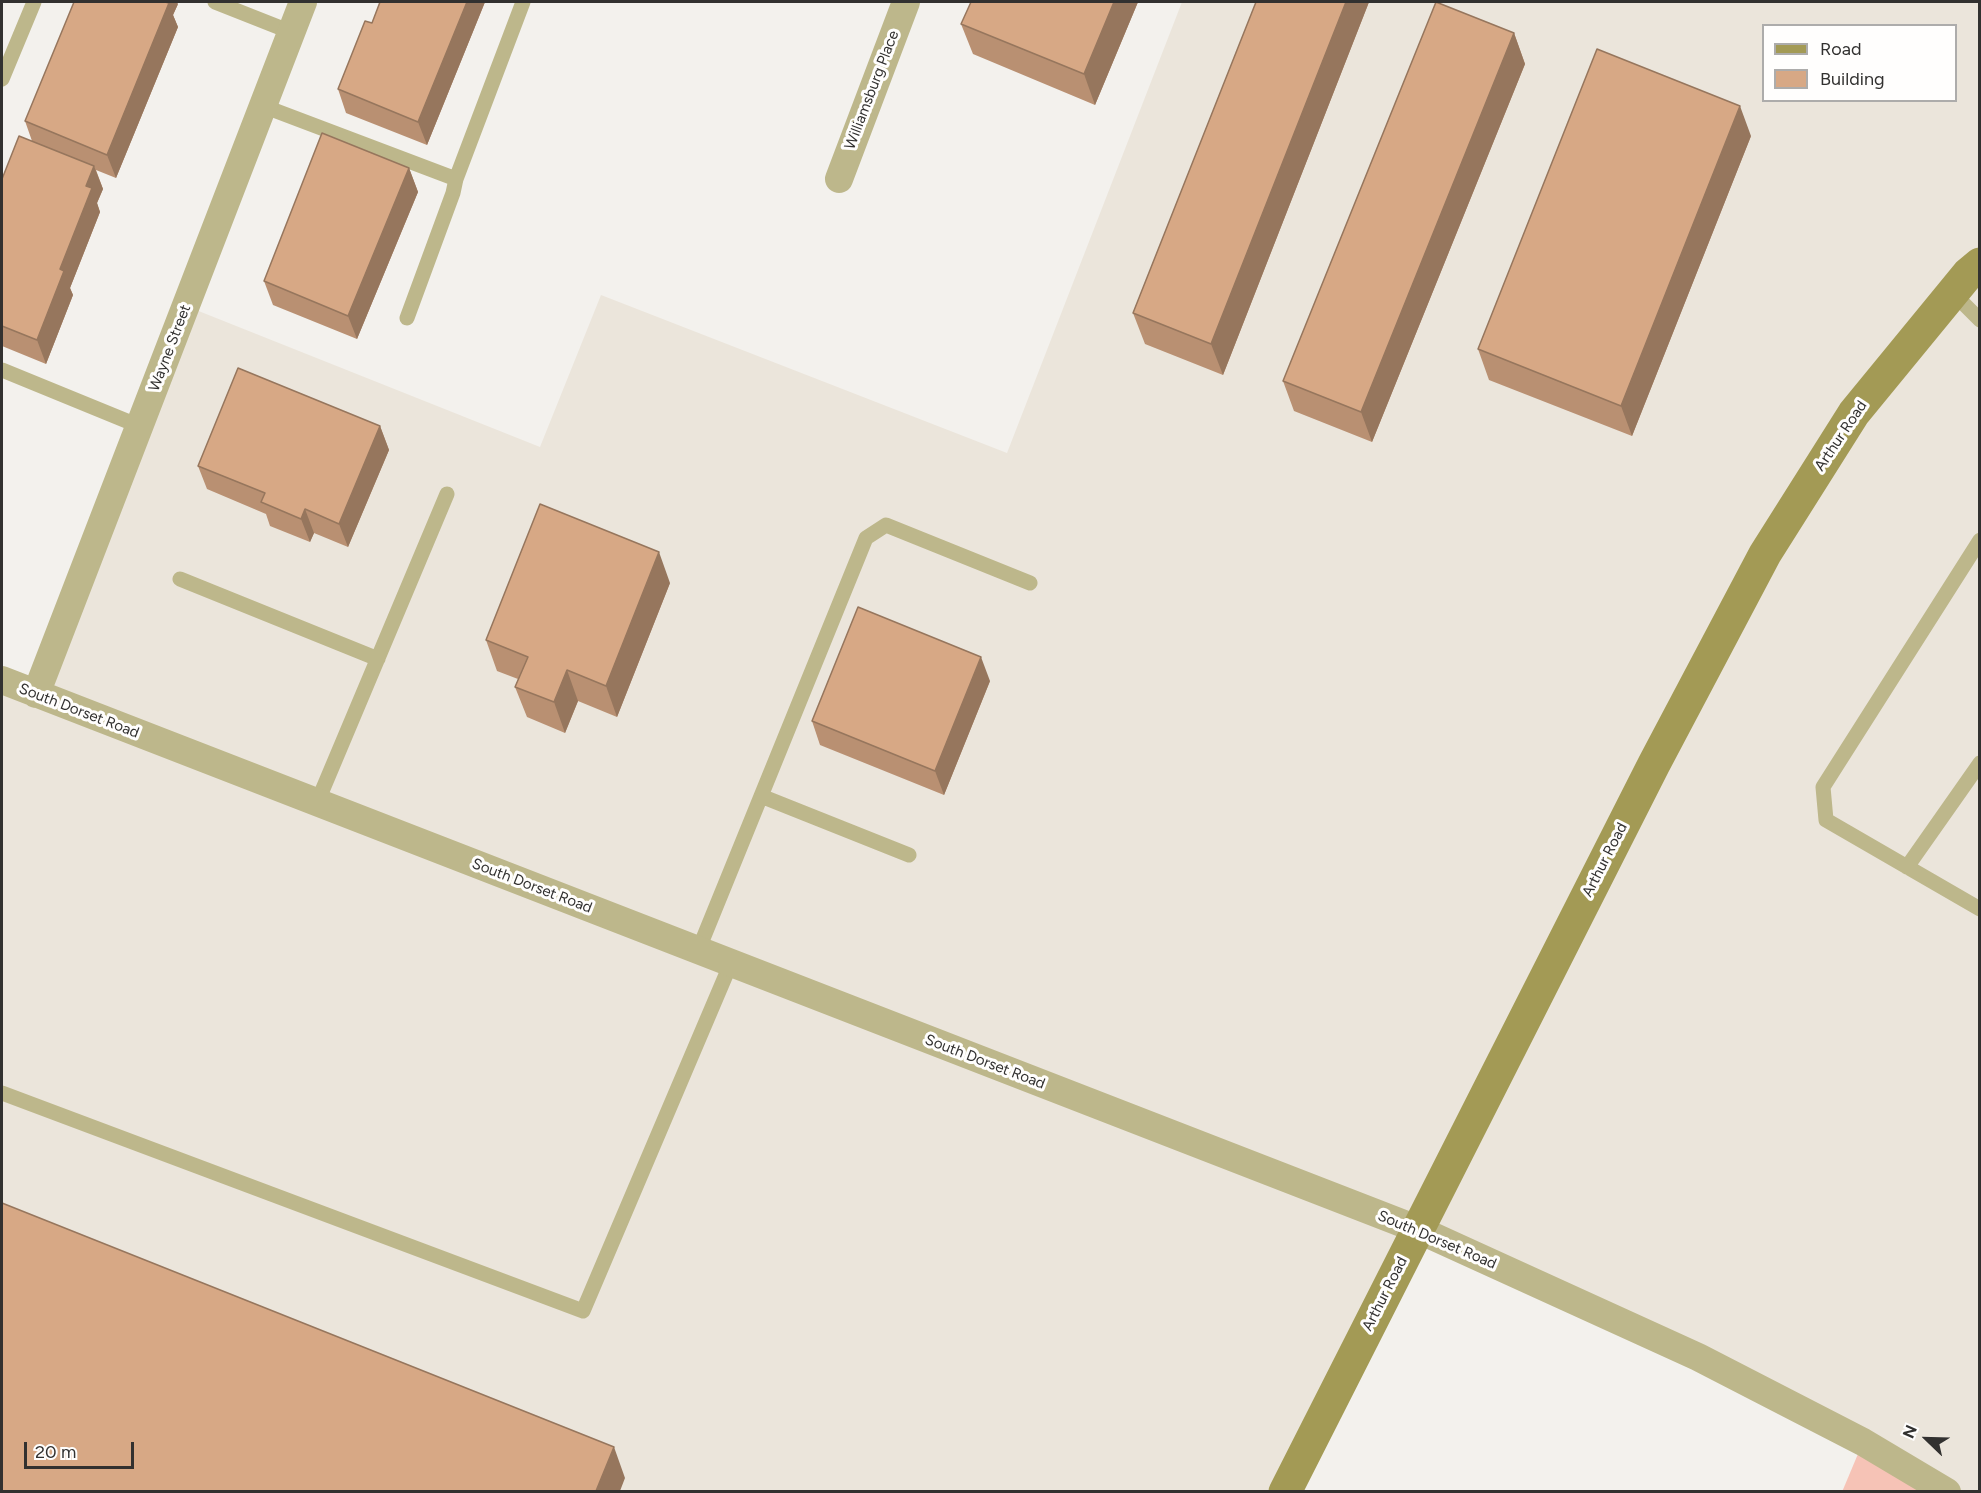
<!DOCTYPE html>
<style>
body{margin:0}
#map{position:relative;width:1981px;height:1493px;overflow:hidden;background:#f3f1ed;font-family:Figtree,sans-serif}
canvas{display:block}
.frame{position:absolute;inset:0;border:3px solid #323130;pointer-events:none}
.legend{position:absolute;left:1762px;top:24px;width:195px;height:78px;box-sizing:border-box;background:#fffefd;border:2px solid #adacab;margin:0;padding:8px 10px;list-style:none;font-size:18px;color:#323130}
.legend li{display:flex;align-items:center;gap:12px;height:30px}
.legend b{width:30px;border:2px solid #adacab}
.north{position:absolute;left:1897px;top:1409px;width:60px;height:60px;-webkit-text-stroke:4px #fffefd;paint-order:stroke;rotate:293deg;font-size:16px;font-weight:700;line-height:24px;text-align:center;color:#323130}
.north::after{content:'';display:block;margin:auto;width:21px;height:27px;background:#323130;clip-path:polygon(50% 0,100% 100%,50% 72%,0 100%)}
.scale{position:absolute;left:24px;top:1442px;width:110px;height:27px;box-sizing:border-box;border:3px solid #323130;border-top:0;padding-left:8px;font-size:18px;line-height:21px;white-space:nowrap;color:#323130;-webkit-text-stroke:4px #fffefd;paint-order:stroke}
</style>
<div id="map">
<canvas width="1981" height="1493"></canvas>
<div class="frame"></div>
<ul class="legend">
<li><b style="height:8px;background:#a39a55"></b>Road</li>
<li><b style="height:16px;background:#d7a885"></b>Building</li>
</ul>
<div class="north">N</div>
<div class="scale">20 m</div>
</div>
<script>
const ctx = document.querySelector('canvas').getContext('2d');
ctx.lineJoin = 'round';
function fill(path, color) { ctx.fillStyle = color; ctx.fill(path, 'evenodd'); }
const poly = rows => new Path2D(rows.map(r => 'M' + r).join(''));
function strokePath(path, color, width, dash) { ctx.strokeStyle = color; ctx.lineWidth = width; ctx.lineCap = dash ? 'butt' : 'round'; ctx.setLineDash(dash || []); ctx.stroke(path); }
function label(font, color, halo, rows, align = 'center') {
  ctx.font = font + ' Figtree,sans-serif'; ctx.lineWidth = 6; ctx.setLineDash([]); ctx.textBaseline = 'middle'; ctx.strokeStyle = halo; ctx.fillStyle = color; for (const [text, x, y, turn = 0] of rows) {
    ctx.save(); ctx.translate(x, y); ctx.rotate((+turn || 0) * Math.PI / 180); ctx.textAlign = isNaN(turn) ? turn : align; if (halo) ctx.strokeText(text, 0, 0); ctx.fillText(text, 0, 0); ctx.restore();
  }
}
fill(poly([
 [1182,2,1979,2,1979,1491,1947,1491,1417,1229,1285,1491,2,1491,2,680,35,694,186,306,540,447,601,295,1007,453],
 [1764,26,1956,26,1956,100,1764,100]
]), '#ebe5db');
fill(poly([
 [1863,1442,1947,1492,1842,1492]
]), '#f6c3b6');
strokePath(poly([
 [215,2,291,32],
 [2,79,34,2],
 [263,106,456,179,453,193,407,318],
 [456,179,523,2],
 [1953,293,1980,320],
 [2,370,139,426],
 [1980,540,1823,787,1826,820,1980,909],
 [180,579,378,659],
 [761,796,909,855],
 [317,803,447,494],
 [1907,867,1980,763],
 [698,951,866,538,886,525,1030,583],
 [2,1093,583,1311,731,963]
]), '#bdb78b', 15);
strokePath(poly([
 [839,179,906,2],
 [2,680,1417,1229,1698,1357,1863,1442,1947,1492],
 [36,694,303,2]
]), '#bdb78b', 28);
strokePath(poly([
 [1285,1492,1654,764,1765,554,1854,413,1968,274,1980,264]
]), '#a39a55', 33);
fill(poly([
 [380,2,485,2,427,145,346,113,338,89,372,23],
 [1138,2,1095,105,973,54,961,24],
 [1256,2,1369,2,1223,375,1145,344,1133,313],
 [178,4,173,15,178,27,116,178,96,170,103,189,97,203,100,212,70,288,73,295,46,364,2,346,2,179,32,141,25,121],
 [1514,33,1525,64,1372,442,1294,411,1283,381],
 [1751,136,1632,436,1489,380,1478,349],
 [409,168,418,192,357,339,273,305,264,281],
 [380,426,389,450,348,547,314,533,310,542,270,526,266,514,207,489,198,466],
 [670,583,617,717,578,701,565,733,527,717,515,687,518,679,497,671,486,640],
 [990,681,944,795,820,745,812,721]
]), '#b99072');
fill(poly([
 [162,2,177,2,178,4,173,15,178,27,116,178,107,155],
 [467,2,485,2,427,145,418,122],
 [1114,2,1138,2,1095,105,1084,74],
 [1346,2,1369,2,1223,375,1211,344],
 [1514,33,1525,64,1372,442,1361,412],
 [1740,106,1751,136,1632,436,1621,406],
 [94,166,103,189,97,203,100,212,70,288,73,295,46,364,37,340,86,186],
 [409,168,418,192,357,339,348,316],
 [380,426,389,450,348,547,339,524],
 [305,509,314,533,310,542,301,519],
 [659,552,670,583,617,717,606,686],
 [981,657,990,681,944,795,935,771],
 [567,670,578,701,565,733,554,702],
 [614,1447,625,1478,620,1491,596,1491]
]), '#96765d');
const building = poly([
 [74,2,165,2,169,3,107,155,25,121,74,2],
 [380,2,467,2,418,122,338,89,365,21,372,23,380,2],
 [971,2,1114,2,1084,74,961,24,971,2],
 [1256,2,1346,2,1211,344,1133,313,1256,2],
 [1436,2,1514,33,1361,412,1283,381,1436,2],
 [1597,49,1740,106,1621,406,1478,349,1597,49],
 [322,133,409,168,348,316,264,281,322,133],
 [19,136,94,166,86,186,92,188,60,269,64,271,37,340,2,326,2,179,19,136],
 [238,368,380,426,339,524,305,509,301,519,261,502,265,493,198,466,238,368],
 [540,504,659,552,606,686,567,670,554,702,515,687,528,657,486,640,540,504],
 [858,607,981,657,935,771,812,721,858,607],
 [2,1203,614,1447,596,1491,2,1491,2,1203]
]);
fill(building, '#d7a885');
strokePath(building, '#96765d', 1.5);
label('15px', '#323130', '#fffefd', [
 ["Williamsburg Place",872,90,-69],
 ["Wayne Street",170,348,-69],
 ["Arthur Road",1841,436,-56],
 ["South Dorset Road",79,711,21],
 ["Arthur Road",1605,860,-63],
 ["South Dorset Road",532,886,21],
 ["South Dorset Road",985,1062,21],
 ["South Dorset Road",1437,1240,23],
 ["Arthur Road",1385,1294,-63]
]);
</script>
